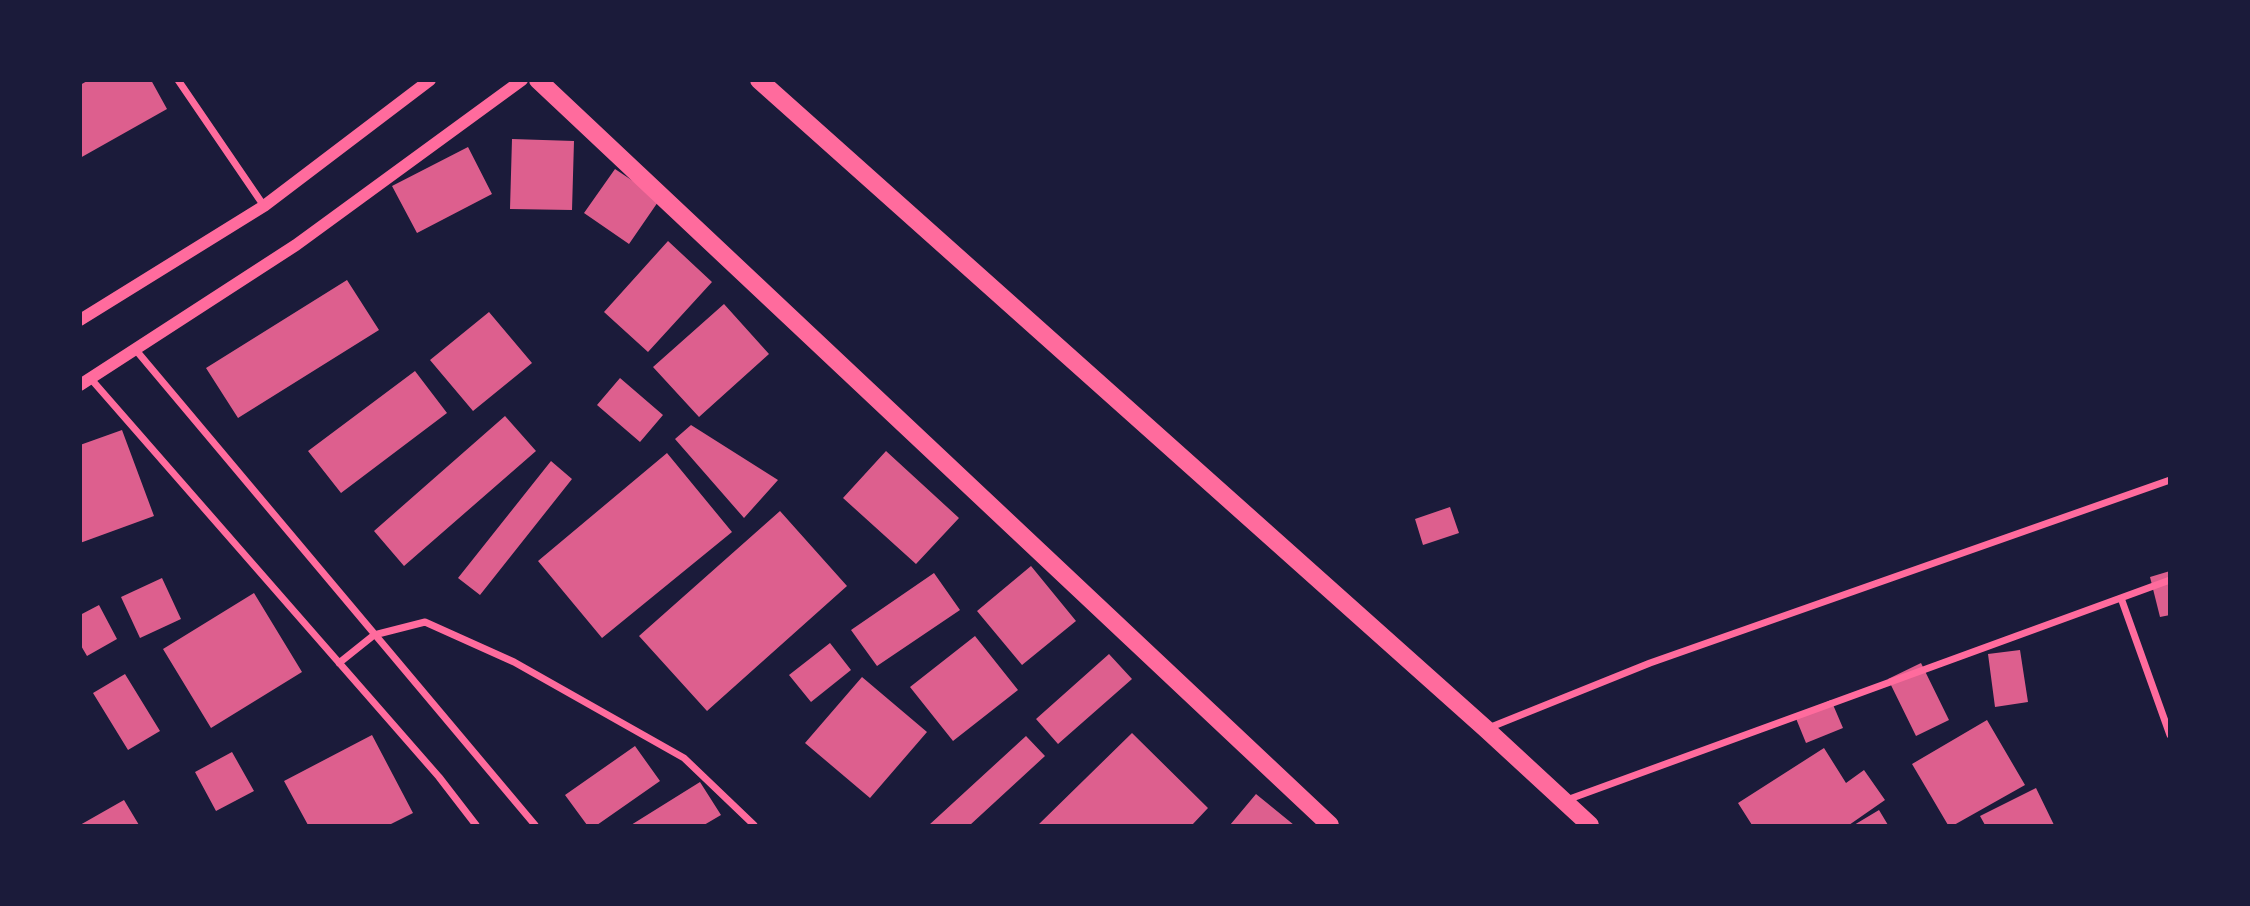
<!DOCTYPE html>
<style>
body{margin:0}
#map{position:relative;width:2250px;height:906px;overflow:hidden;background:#1b1b3a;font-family:Mulish,sans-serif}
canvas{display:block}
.frame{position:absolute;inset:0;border:82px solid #1b1b3a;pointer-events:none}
</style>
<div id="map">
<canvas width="2250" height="906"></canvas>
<div class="frame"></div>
</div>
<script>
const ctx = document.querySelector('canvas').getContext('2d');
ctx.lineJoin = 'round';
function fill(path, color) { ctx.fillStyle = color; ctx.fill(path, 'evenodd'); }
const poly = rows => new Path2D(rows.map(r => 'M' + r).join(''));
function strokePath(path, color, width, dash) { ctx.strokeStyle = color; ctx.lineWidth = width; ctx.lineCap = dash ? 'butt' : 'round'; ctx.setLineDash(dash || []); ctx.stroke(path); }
fill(poly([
 [89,80,151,80,167,109,80,158,80,85],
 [512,139,574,141,572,210,510,209],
 [468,147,492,194,417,233,392,186],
 [615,169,660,199,629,244,584,213],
 [668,241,712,282,648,352,604,312],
 [347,280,379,330,238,418,206,368],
 [724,304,769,354,699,417,653,367],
 [489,312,532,363,473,411,430,360],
 [415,371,447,413,341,493,308,451],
 [620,378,663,415,640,442,597,405],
 [505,416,536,451,404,566,374,531],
 [691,425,778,480,744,518,675,439],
 [122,430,154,516,80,543,80,445],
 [886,451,959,518,916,564,843,498],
 [667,453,732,532,602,638,538,561],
 [551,461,572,479,480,595,458,578],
 [1450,507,1459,533,1423,545,1415,519],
 [780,511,847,586,707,711,639,636],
 [1031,566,1076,621,1022,665,977,611],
 [2170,571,2170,615,2160,617,2150,577],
 [934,573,960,610,877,666,851,630],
 [162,578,181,619,140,638,121,597],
 [254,593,302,672,211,728,163,649],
 [99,605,117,639,87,656,80,644,80,615],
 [975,636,1018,690,953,741,910,687],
 [830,643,851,670,811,702,789,675],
 [2020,650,2028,702,1995,707,1988,654],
 [1109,654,1132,679,1058,744,1036,719],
 [1921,663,1949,720,1916,736,1888,679],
 [125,674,160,731,128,750,93,693],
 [862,677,927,732,870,798,805,743],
 [1831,700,1843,728,1806,743,1795,716],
 [1987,720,2025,785,1954,825,1948,825,1912,764],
 [1132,733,1208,808,1192,825,1038,825],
 [372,735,413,813,389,825,308,825,284,781],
 [1026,736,1045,756,970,825,929,825],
 [635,746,660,781,597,825,587,825,565,795],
 [1824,748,1846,783,1864,770,1885,800,1849,825,1752,825,1738,803],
 [232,752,254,791,216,811,195,772],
 [700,782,721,815,704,825,631,825],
 [2036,788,2054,825,1985,825,1980,816],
 [1256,794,1294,825,1230,825],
 [124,800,139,825,80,825],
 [1879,810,1888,825,1854,825]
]), '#dd5f8e');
strokePath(poly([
 [178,80,264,206],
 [135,349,535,825],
 [91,379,439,777,476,825],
 [2121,598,2170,735],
 [339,663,374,635,425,622,514,662,684,758,754,825],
 [1486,729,1650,663,2170,480],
 [1564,801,2170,580]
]), '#ff6b9d', 7);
strokePath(poly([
 [80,320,264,206,430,80],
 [80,385,296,245,522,80]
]), '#ff6b9d', 12);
strokePath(poly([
 [538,80,1330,825],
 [759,80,1486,729,1590,825]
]), '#ff6b9d', 18);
</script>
